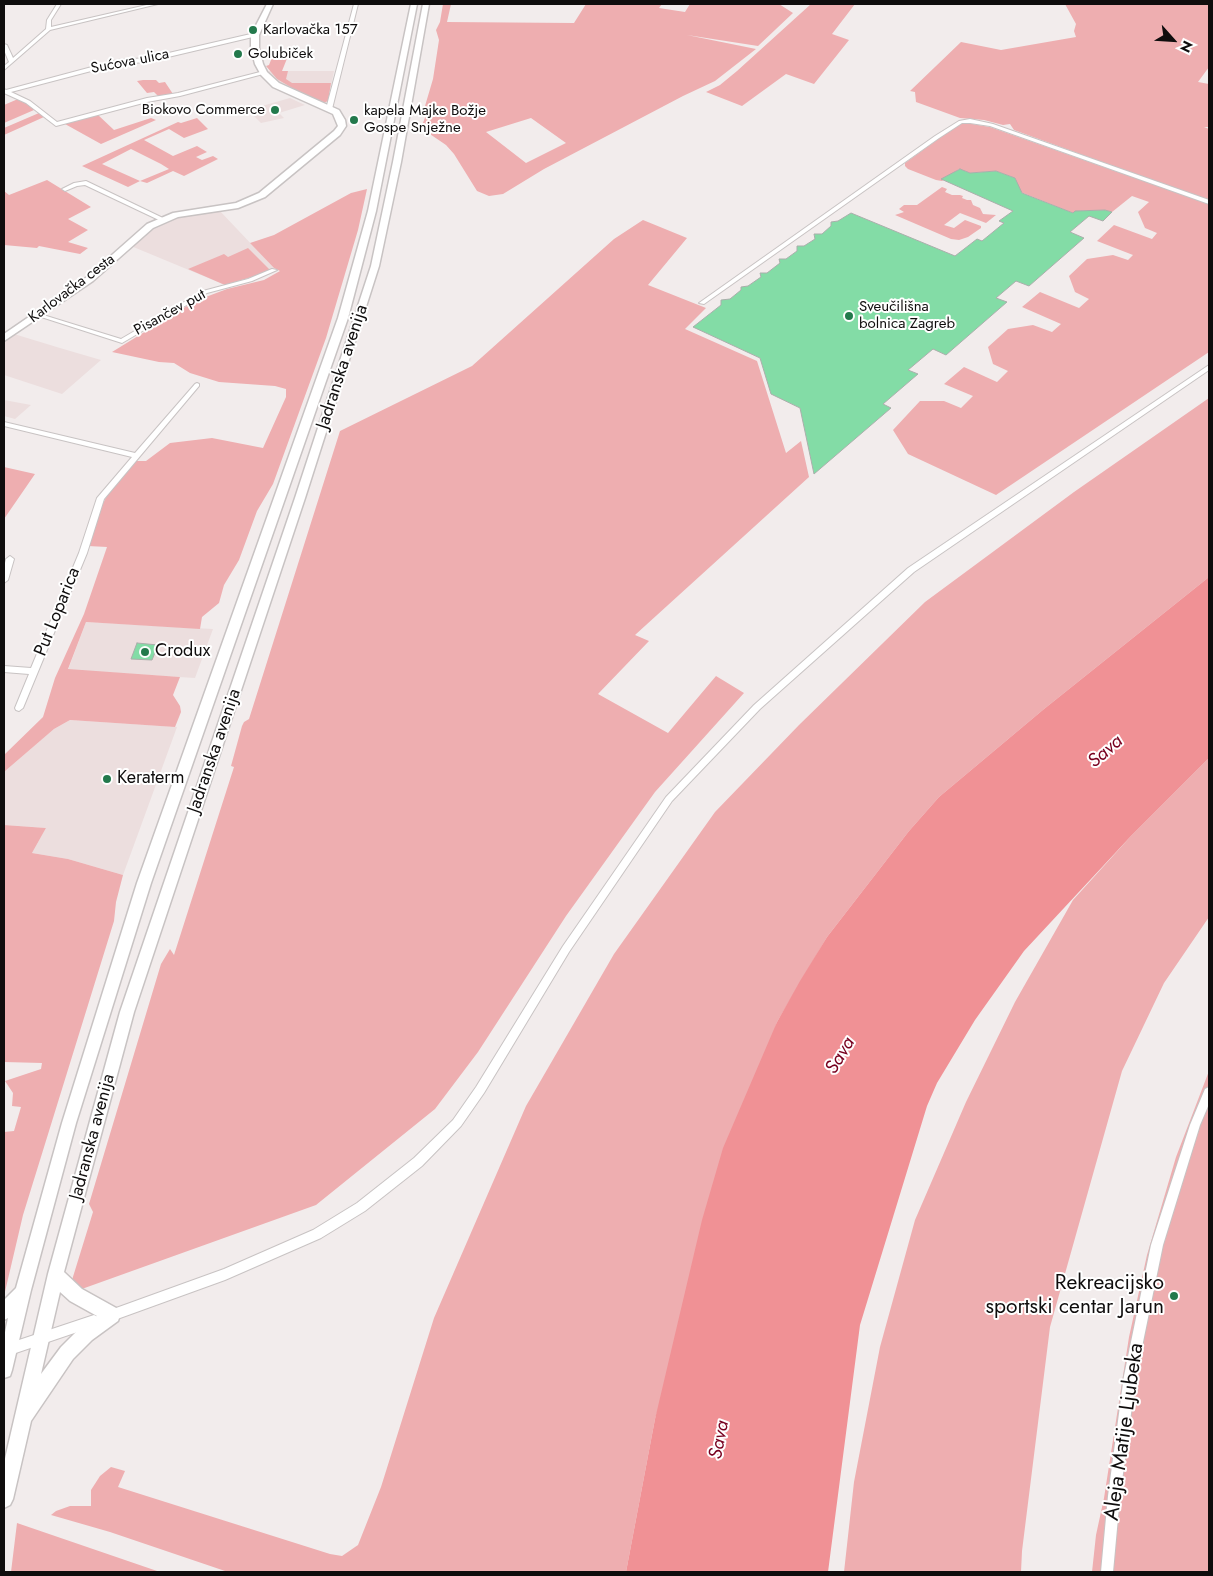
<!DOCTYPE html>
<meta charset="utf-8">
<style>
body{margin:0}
#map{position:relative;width:1213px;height:1576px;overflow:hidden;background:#f2ecec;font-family:Jost,sans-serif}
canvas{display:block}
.frame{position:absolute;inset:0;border:5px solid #0f0d0d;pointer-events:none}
.north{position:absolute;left:1148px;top:15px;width:50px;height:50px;-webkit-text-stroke:4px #fff;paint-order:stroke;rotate:116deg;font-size:14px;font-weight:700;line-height:20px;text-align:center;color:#0f0d0d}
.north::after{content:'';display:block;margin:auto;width:18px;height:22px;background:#0f0d0d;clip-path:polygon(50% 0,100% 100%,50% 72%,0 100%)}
</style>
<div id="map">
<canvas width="1213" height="1576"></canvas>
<div class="frame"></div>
<div class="north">N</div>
</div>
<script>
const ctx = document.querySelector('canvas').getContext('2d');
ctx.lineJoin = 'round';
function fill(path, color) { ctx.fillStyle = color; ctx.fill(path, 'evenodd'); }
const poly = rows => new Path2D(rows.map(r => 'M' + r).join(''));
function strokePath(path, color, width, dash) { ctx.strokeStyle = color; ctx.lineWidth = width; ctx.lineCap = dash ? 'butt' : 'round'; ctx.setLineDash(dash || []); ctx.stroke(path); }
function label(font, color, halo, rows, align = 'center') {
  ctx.font = font + ' Jost,sans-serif'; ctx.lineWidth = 4; ctx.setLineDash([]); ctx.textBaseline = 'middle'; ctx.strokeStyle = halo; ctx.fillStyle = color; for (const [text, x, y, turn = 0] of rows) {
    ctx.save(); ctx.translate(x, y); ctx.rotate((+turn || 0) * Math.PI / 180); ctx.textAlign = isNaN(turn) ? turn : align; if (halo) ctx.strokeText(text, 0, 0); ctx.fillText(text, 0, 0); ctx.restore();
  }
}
fill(poly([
 [267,71,334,71,328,101,324,104,285,87],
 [290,98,305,105,279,113,284,118,261,123,248,110],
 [219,210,274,268,255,276,225,285,131,246,151,228,174,218],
 [14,334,60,348,101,360,62,394,4,375,4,340],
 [4,400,31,405,15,419,4,416],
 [86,622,213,629,195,678,68,670],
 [70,720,177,727,123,875,68,859,32,853,46,828,4,825,4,772,54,729]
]), '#ecdede');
fill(poly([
 [443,4,451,4,447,22,574,23,586,4,662,4,659,8,685,12,690,4,779,4,793,13,758,46,687,35,756,49,715,81,683,96,544,169,503,194,489,196,477,191,454,154,446,145,421,128,426,115,425,106,433,79,439,40,436,30,440,22],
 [531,118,566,143,526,163,486,132],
 [811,4,855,4,832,34,849,40,814,84,786,74,742,106,706,92,720,85,737,71],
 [1065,4,1209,4,1209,67,1198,82,1209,84,1209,127,1204,127,1209,129,1209,201,1014,130,1010,124,1003,125,984,120,960,118,916,102,915,92,910,91,961,42,1001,50,1076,37,1074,31,1076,24],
 [267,55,288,56,282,71,288,71,286,79,292,83,331,83,328,101,323,103,304,95,277,79,266,66,269,65,271,60],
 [143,80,156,80,159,83,165,82,173,94,158,96,154,92,147,93,137,81],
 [18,99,25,102,34,110,4,123,4,105],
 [39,113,44,117,4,135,4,128],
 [97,114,114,130,151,118,156,120,101,144,65,124],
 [197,118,208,129,184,138,169,129,144,140,173,156,197,146,207,152,196,157,202,160,213,156,218,159,184,176,173,171,147,183,140,181,128,187,82,166,178,122,181,123],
 [131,149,161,164,169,169,140,181,102,164],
 [967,123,990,127,1209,204,1209,352,996,495,908,454,893,430,920,401,944,401,961,408,973,396,944,384,964,367,997,382,1008,371,993,364,988,347,1008,329,1033,325,1052,332,1061,324,1022,307,1040,292,1079,308,1089,299,1075,292,1069,276,1087,259,1113,255,1128,260,1133,255,1097,241,1114,225,1152,239,1157,233,1145,228,1138,212,1149,202,1132,196,1112,212,1105,210,1077,211,1073,213,1018,191,1015,178,996,171,970,173,959,169,942,181,936,180,908,169,905,166,905,163,949,131,960,124],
 [47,180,91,207,68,219,88,230,68,242,88,248,80,254,39,246,37,248,4,245,4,191,9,195],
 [942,187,947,189,945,192,952,195,960,195,963,196,962,198,967,200,971,200,973,205,980,208,983,214,996,215,986,223,960,213,944,225,954,228,965,220,981,226,981,228,968,237,959,240,951,239,895,215,904,212,899,209,904,205,917,205],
 [367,189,358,230,326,338,273,484,257,511,239,560,224,585,219,603,202,617,200,629,86,622,68,669,180,677,173,695,180,706,181,712,175,727,70,720,54,729,4,772,4,755,43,717,55,678,84,614,107,547,88,546,101,507,108,494,136,461,146,461,170,443,212,438,263,448,286,397,286,389,275,386,219,382,190,373,174,363,159,362,112,352,195,301,227,289,264,280,280,271,274,268,250,243,274,235,351,193],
 [643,220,687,238,648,285,706,308,685,329,757,361,786,453,801,441,809,477,635,635,649,641,598,694,668,733,716,676,744,693,655,792,566,916,478,1052,435,1109,316,1205,79,1290,72,1280,93,1212,89,1204,161,964,170,949,174,955,234,767,231,766,242,726,244,722,249,719,340,431,472,366,614,239],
 [248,248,270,270,255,276,225,285,188,269,224,254,228,257],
 [1209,398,1209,577,1044,709,939,797,909,831,827,937,777,1022,655,1419,626,1572,228,1572,110,1532,51,1515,56,1511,70,1506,91,1506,91,1490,100,1476,111,1467,125,1471,118,1487,330,1554,342,1556,358,1545,381,1487,434,1318,526,1106,614,954,715,812,799,725,925,602,1074,492],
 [4,467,35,474,4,519],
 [1209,758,1209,917,1164,983,1122,1071,1050,1327,1022,1551,1021,1572,844,1572,854,1482,880,1347,915,1220,966,1102,1015,1002,1073,900,1131,836],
 [4,825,46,828,32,853,68,859,123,875,116,902,114,921,23,1215,4,1296,4,1132,14,1131,21,1107,12,1106,13,1093,5,1081,41,1069,42,1063,4,1062],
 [1209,1071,1209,1572,1092,1572,1096,1535,1104,1498,1129,1337,1147,1255,1176,1157],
 [17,1523,160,1572,11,1572]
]), '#eeaeb0');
fill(poly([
 [1209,577,1209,758,1131,836,1024,951,975,1020,937,1083,927,1106,860,1325,828,1572,626,1572,655,1419,702,1220,723,1148,777,1022,800,981,827,937,909,831,939,797,1044,709]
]), '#f09195');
const building = poly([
 [960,169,970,173,996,171,1015,178,1022,193,1073,213,1075,211,1105,210,1112,212,1103,221,1089,216,1070,232,1084,238,1029,286,1016,281,996,298,1007,302,946,355,933,349,908,370,918,374,883,404,891,408,814,474,800,408,771,394,760,358,693,327,721,305,721,300,730,299,741,290,741,287,748,286,761,277,760,273,767,273,780,263,779,259,786,259,797,251,797,246,804,246,815,239,814,234,822,234,831,226,831,222,838,221,851,213,955,256,977,239,982,241,1004,223,999,221,1013,211,941,179,960,169],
 [137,643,158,645,152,660,131,659,137,643]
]);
fill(building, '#83dca6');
strokePath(building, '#aaaeab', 1);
const street = poly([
 [57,4,61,4,51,20,51,27,151,4,158,4,50,30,4,70,4,66,9,62,4,50,4,44,7,45,13,58,46,29,47,20,57,4],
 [354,4,358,4,332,109,329,111,326,109,354,4],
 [255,33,258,35,257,36,147,62,118,64,11,92,30,101,57,122,147,98,178,93,264,71,267,73,180,96,147,102,56,126,26,103,4,93,4,89,6,90,118,60,147,58,255,33],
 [970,119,993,124,1209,200,1209,204,990,126,970,123,962,123,939,138,704,304,699,303,935,136,959,121,970,119],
 [86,181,165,219,166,220,161,221,85,185,77,186,65,191,62,189,74,183,86,181],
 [272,269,277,270,252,281,207,293,122,343,35,315,40,314,121,339,203,291,248,279,272,269],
 [1209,365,1209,370,914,572,760,709,672,801,569,952,484,1093,461,1126,422,1166,365,1211,321,1238,225,1280,109,1322,105,1320,103,1316,105,1312,224,1269,313,1230,357,1203,414,1158,453,1120,476,1087,563,946,666,797,754,705,908,568,1209,365],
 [197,383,199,384,199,386,104,499,87,553,23,708,19,711,16,710,15,708,29,674,4,672,4,666,31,668,79,553,97,498,132,457,4,426,4,422,135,453,195,384,197,383],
 [10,556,14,559,8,580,4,583,4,567,6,559,10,556],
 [1209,1087,1209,1104,1200,1125,1163,1245,1136,1376,1120,1496,1113,1572,1101,1572,1108,1496,1124,1376,1151,1245,1190,1125,1205,1089,1209,1087],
 [94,1315,98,1317,100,1321,98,1325,4,1357,4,1345,94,1315]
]);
const secondary = poly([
 [267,4,273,4,259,35,259,48,263,64,267,72,279,83,339,110,345,120,346,126,340,135,265,197,238,208,178,217,153,228,93,281,4,341,4,334,87,277,147,224,173,213,236,203,259,193,334,131,338,126,333,114,273,87,261,75,255,64,251,48,251,35,267,4],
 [411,4,417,4,376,211,348,318,151,883,76,1123,31,1290,12,1370,10,1376,4,1378,4,1337,8,1318,4,1320,4,1300,16,1288,62,1123,137,883,338,318,368,211,411,4],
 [423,4,429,4,401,162,379,266,305,498,134,1012,64,1272,82,1289,118,1309,120,1315,118,1321,92,1340,73,1359,31,1421,13,1499,10,1505,4,1508,4,1463,48,1274,120,1012,295,498,371,266,393,162,423,4],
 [60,1292,70,1301,97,1316,80,1328,61,1347,41,1374,60,1292]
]);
strokePath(street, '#c8c3c3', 2);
strokePath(secondary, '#c8c3c3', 3);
fill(street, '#fff');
fill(secondary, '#fff');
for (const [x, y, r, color] of [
 [253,30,5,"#23794c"],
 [238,54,5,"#23794c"],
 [275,110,5,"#23794c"],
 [354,120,5,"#23794c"],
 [849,316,5,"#23794c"],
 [145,652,5,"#23794c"],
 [107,779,5,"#23794c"],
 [1174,1296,5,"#23794c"]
]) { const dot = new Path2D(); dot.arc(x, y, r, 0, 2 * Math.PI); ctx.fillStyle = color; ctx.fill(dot); strokePath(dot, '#fff', 2); }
label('15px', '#0f0d0d', '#fff', [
 ["Karlovačka 157",263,30],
 ["Golubiček",248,54],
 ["Biokovo Commerce",265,110,"right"],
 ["kapela Majke Božje",364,111],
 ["Gospe Snježne",364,128],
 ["Sveučilišna",859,307],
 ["bolnica Zagreb",859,324]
], 'left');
label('15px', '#0f0d0d', '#fff', [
 ["Sućova ulica",130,62,-11],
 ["Karlovačka cesta",72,289,-37],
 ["Pisančev put",170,313,-29]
]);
label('18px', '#0f0d0d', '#fff', [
 ["Jadranska avenija",343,367,-72],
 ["Put Loparica",58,612,-68],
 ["Jadranska avenija",215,751,-71],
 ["Jadranska avenija",93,1137,-75]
]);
label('18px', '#0f0d0d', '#fff', [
 ["Crodux",155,652],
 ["Keraterm",117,779]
], 'left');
label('italic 19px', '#77001f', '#fff', [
 ["Sava",1106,752,-41],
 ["Sava",841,1056,-59],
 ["Sava",720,1440,-79]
]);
label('21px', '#0f0d0d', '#fff', [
 ["Rekreacijsko",1164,1284],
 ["sportski centar Jarun",1164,1308]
], 'right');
label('21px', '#0f0d0d', '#fff', [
 ["Aleja Matije Ljubeka",1125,1432,-82]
]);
</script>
